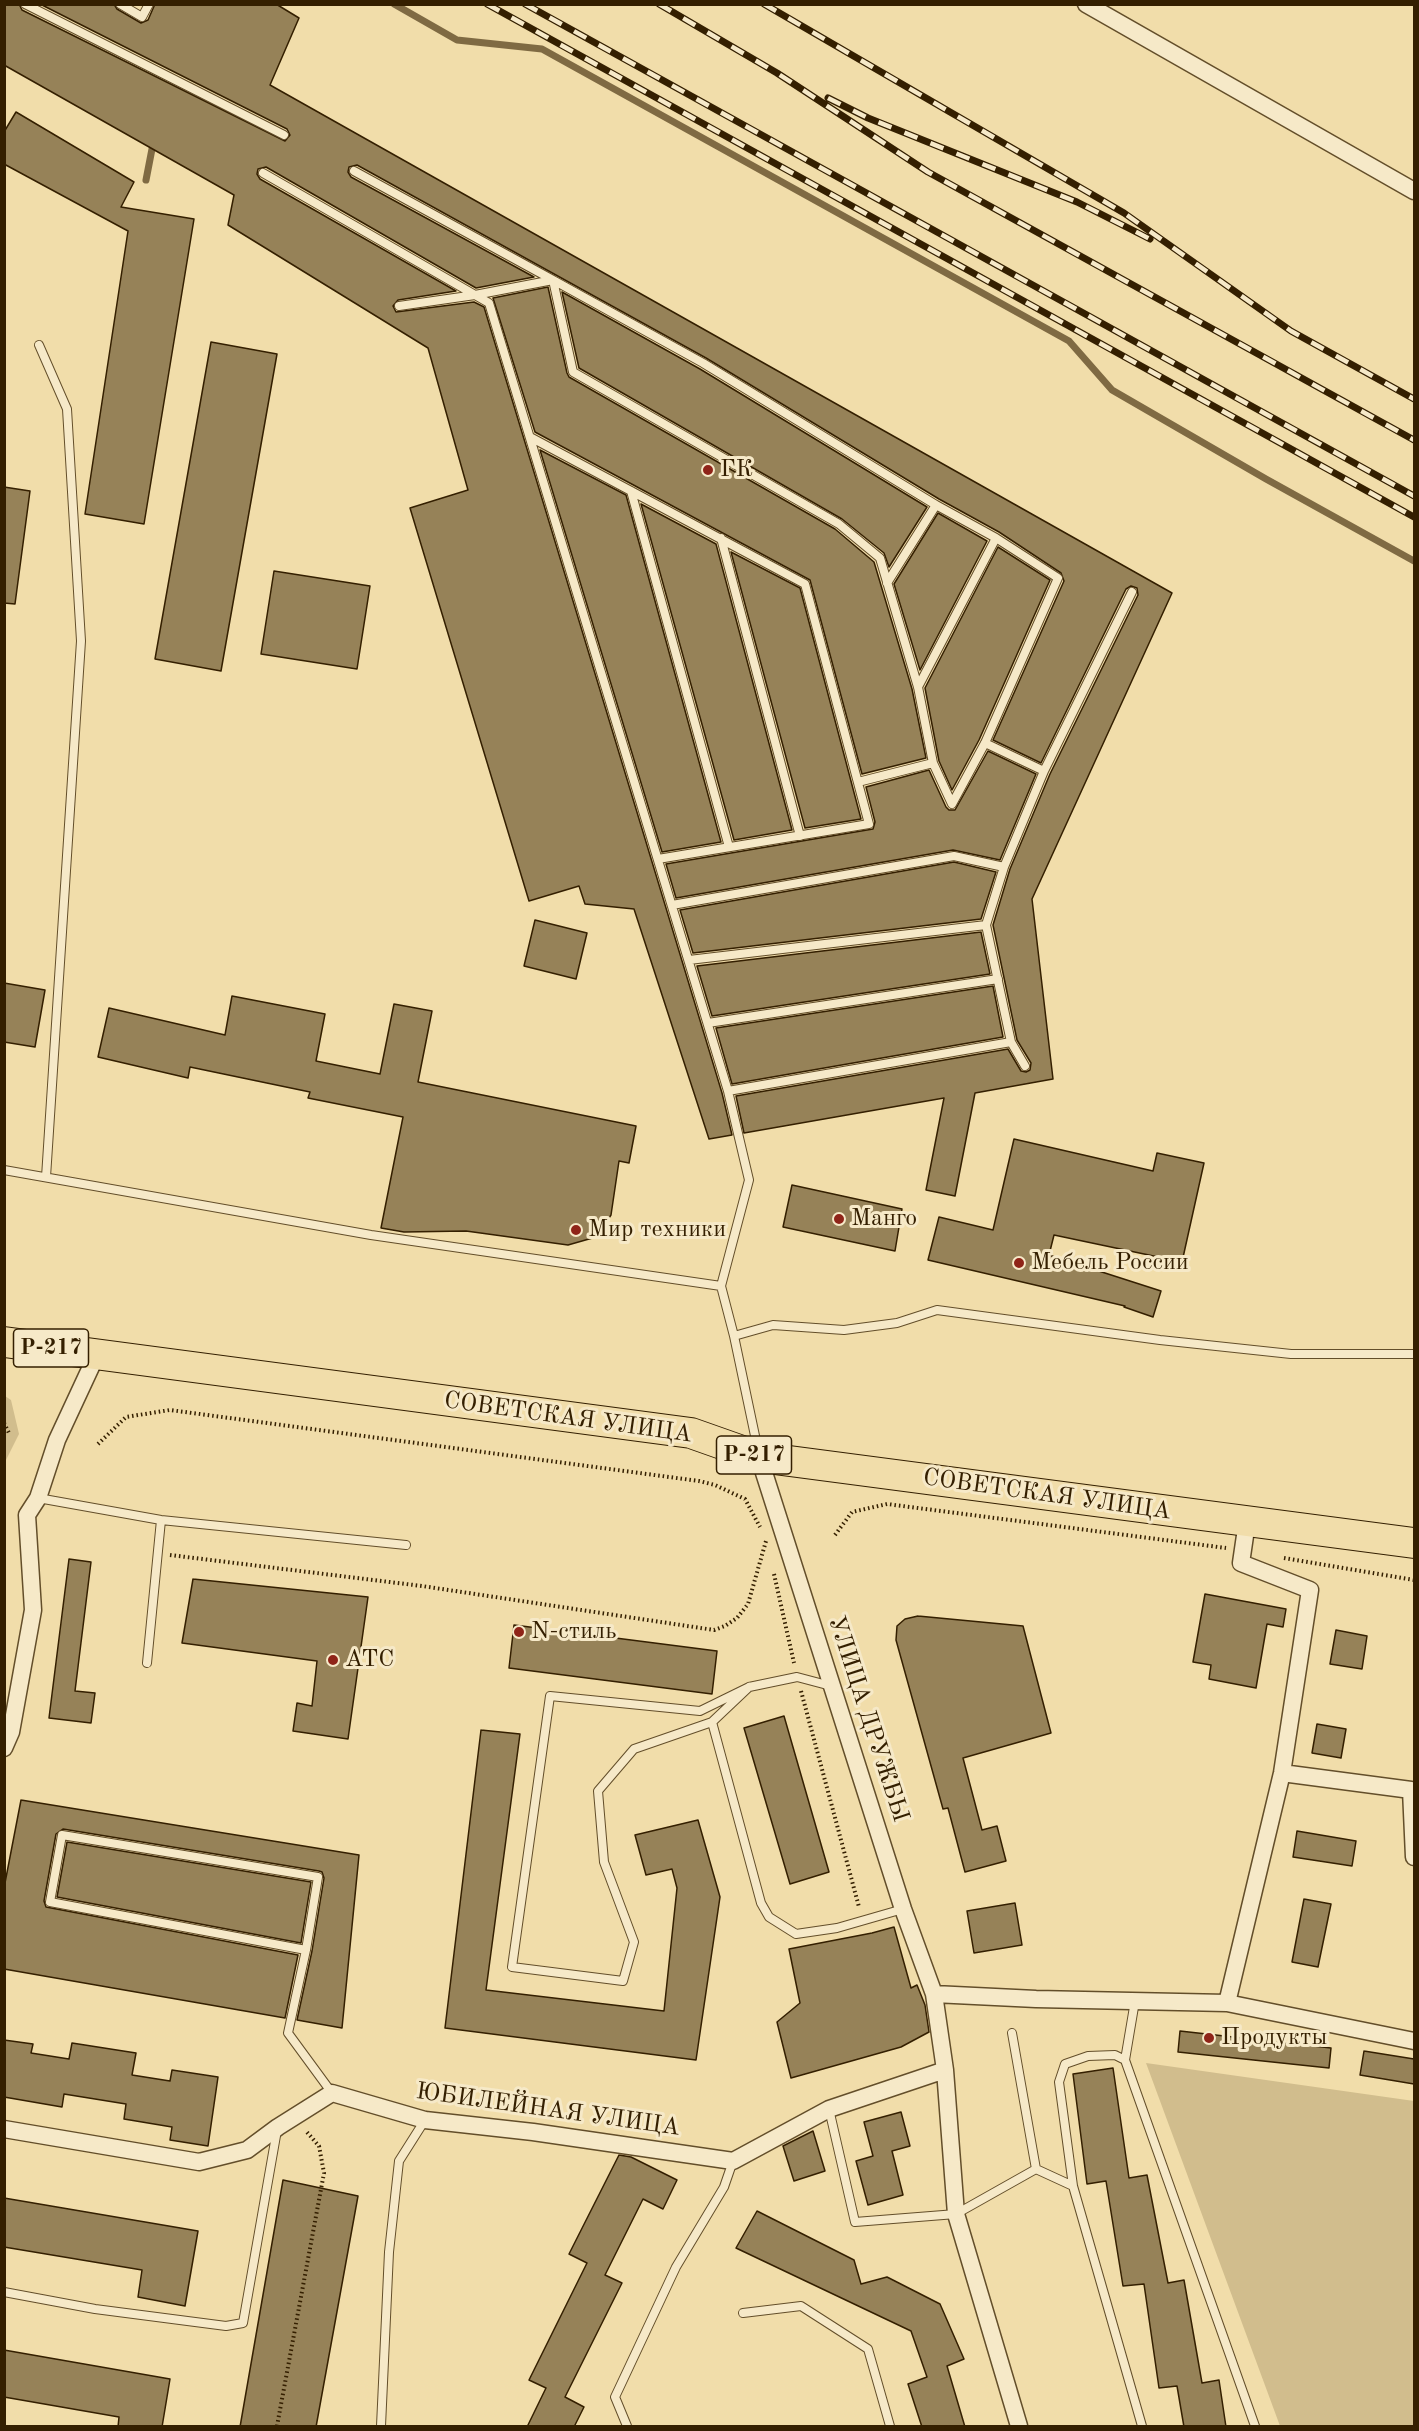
<!DOCTYPE html>
<meta charset="utf-8">
<style>
body{margin:0}
#map{position:relative;width:1419px;height:2431px;overflow:hidden;background:#f1ddaa;font-family:"Old Standard TT",serif}
canvas{display:block}
.frame{position:absolute;inset:0;border:6px solid #341f00;pointer-events:none}
</style>
<div id="map">
<canvas width="1419" height="2431"></canvas>
<div class="frame"></div>
</div>
<script>
const ctx = document.querySelector('canvas').getContext('2d');
ctx.lineJoin = 'round';
function fill(path, color) { ctx.fillStyle = color; ctx.fill(path, 'evenodd'); }
const poly = rows => new Path2D(rows.map(r => 'M' + r).join(''));
function strokePath(path, color, width, dash) { ctx.strokeStyle = color; ctx.lineWidth = width; ctx.lineCap = dash ? 'butt' : 'round'; ctx.setLineDash(dash || []); ctx.stroke(path); }
function label(font, color, halo, rows, align = 'center') {
  ctx.font = font + ' "Old Standard TT",serif'; ctx.lineWidth = 6; ctx.setLineDash([]); ctx.textBaseline = 'middle'; ctx.strokeStyle = halo; ctx.fillStyle = color; for (const [text, x, y, turn = 0] of rows) {
    ctx.save(); ctx.translate(x, y); ctx.rotate((+turn || 0) * Math.PI / 180); ctx.textAlign = isNaN(turn) ? turn : align; if (halo) ctx.strokeText(text, 0, 0); ctx.fillText(text, 0, 0); ctx.restore();
  }
}
fill(poly([
 [5,1396,11,1400,19,1434,5,1462],
 [1146,2063,1414,2101,1414,2426,1280,2426]
]), '#d1bd8d');
strokePath(poly([
 [394,4,457,40,542,49,1069,341,1112,390,1266,479,1414,561],
 [146,180,152,149]
]), '#7f6a43', 7);
const building = poly([
 [4,4,19,4,22,10,285,141,290,135,287,129,40,4,114,4,117,9,141,23,148,20,155,4,276,4,299,18,270,85,1172,593,1032,899,1053,1079,975,1093,955,1196,926,1190,944,1098,744,1133,736,1096,1008,1049,1021,1071,1026,1072,1030,1070,1031,1063,1017,1040,993,925,1010,869,1050,774,1138,595,1137,588,1131,586,1126,589,1041,763,993,740,1064,581,1061,573,999,532,939,499,706,358,357,165,349,167,348,172,351,177,534,277,476,288,266,167,258,169,257,174,260,179,456,291,398,300,393,306,396,312,474,302,484,307,722,1093,732,1135,709,1139,634,909,585,904,579,886,529,901,410,508,468,490,428,348,228,225,234,195,4,65,4,4],
 [16,112,134,182,121,207,194,219,144,524,85,514,128,231,4,164,4,132,16,112],
 [548,287,567,373,569,377,835,529,874,562,912,689,926,758,862,774,810,580,535,432,493,298,548,287],
 [562,292,700,369,927,507,889,567,884,553,842,519,579,368,562,292],
 [211,342,277,354,221,671,155,659,211,342],
 [540,450,626,495,721,842,662,852,540,450],
 [4,487,30,491,15,604,4,603,4,487],
 [641,504,716,544,792,830,734,840,641,504],
 [938,513,987,541,920,670,894,584,938,513],
 [998,547,1050,580,979,740,952,790,939,761,925,688,998,547],
 [731,552,800,588,861,819,805,828,731,552],
 [274,571,370,586,357,669,261,654,274,571],
 [988,751,1036,774,1000,860,953,850,676,898,666,864,873,829,875,822,866,787,929,770,946,807,949,810,955,810,988,751],
 [954,862,996,872,981,919,693,953,680,910,954,862],
 [535,920,587,933,576,979,524,966,535,920],
 [981,932,990,974,712,1016,697,966,981,932],
 [4,983,45,990,35,1047,4,1042,4,983],
 [993,986,1003,1037,732,1084,716,1028,993,986],
 [232,996,325,1014,316,1061,380,1074,394,1004,432,1011,418,1082,636,1126,629,1163,619,1161,611,1215,596,1237,568,1245,466,1231,404,1232,381,1228,403,1117,308,1098,310,1092,190,1067,188,1078,98,1057,109,1008,225,1035,232,996],
 [1014,1139,1153,1171,1157,1153,1204,1163,1182,1262,1054,1235,1049,1255,1161,1291,1153,1317,1124,1307,1125,1306,928,1260,939,1217,993,1230,1014,1139],
 [792,1185,902,1209,895,1251,783,1227,792,1185],
 [69,1559,91,1562,75,1691,95,1693,91,1723,49,1718,69,1559],
 [193,1579,368,1597,348,1739,293,1731,297,1703,312,1706,317,1661,182,1643,193,1579],
 [1205,1594,1286,1609,1283,1627,1267,1624,1256,1688,1209,1679,1211,1665,1193,1662,1205,1594],
 [918,1616,1023,1626,1051,1733,963,1758,982,1830,997,1826,1006,1861,965,1872,948,1808,943,1809,896,1640,897,1626,905,1619,918,1616],
 [514,1625,717,1651,712,1694,509,1668,514,1625],
 [1336,1630,1367,1636,1362,1669,1330,1664,1336,1630],
 [784,1716,829,1872,790,1884,744,1728,784,1716],
 [1317,1724,1346,1729,1341,1758,1312,1753,1317,1724],
 [481,1730,520,1734,486,1990,664,2011,677,1888,672,1869,646,1875,635,1835,698,1820,720,1897,696,2060,445,2028,481,1730],
 [21,1800,359,1855,342,2028,297,2020,312,1951,324,1878,322,1872,319,1871,63,1829,56,1834,44,1901,46,1907,298,1955,285,2018,4,1969,4,1888,21,1800],
 [1297,1831,1356,1841,1352,1866,1293,1857,1297,1831],
 [67,1842,311,1882,301,1943,57,1897,67,1842],
 [1304,1899,1331,1904,1318,1967,1292,1962,1304,1899],
 [1015,1903,1022,1945,974,1953,967,1911,1015,1903],
 [894,1927,911,1988,917,1985,925,2005,929,2032,901,2047,791,2078,777,2022,800,2003,789,1949,872,1933,894,1927],
 [1180,2031,1331,2048,1329,2068,1178,2052,1180,2031],
 [4,2040,33,2044,31,2053,69,2059,72,2043,136,2053,132,2075,170,2081,172,2070,218,2077,208,2146,170,2140,172,2127,124,2119,126,2104,64,2094,62,2107,4,2097,4,2040],
 [1364,2051,1414,2059,1414,2084,1360,2075,1364,2051],
 [1113,2068,1129,2178,1147,2175,1168,2283,1184,2280,1202,2383,1219,2380,1226,2427,1184,2427,1177,2386,1159,2388,1144,2284,1123,2286,1106,2181,1087,2184,1073,2074,1113,2068],
 [901,2112,910,2146,892,2151,903,2195,868,2205,856,2161,873,2156,864,2122,901,2112],
 [813,2131,825,2171,794,2181,783,2146,813,2131],
 [619,2155,631,2157,677,2180,663,2209,643,2199,605,2275,622,2283,565,2397,584,2407,574,2427,527,2427,546,2388,529,2380,587,2263,569,2254,619,2155],
 [283,2180,358,2196,316,2427,240,2427,283,2180],
 [4,2198,198,2231,185,2306,138,2297,142,2270,4,2247,4,2198],
 [757,2211,854,2260,861,2284,887,2277,940,2304,964,2359,947,2366,965,2427,922,2427,908,2384,927,2377,911,2331,736,2248,757,2211],
 [4,2350,170,2379,162,2427,118,2427,119,2417,4,2397,4,2350]
]);
fill(building, '#968258');
strokePath(building, '#341f00', 1.5);
const lane = poly([
 [25,4,284,135],
 [120,4,142,17,149,4],
 [354,171,553,280,573,372,839,524,880,558,918,687,933,763,952,804,985,743,1058,578,996,538,936,505,703,363,553,280,475,295,399,306],
 [263,173,489,303,728,1091,749,1180,721,1286],
 [39,345,67,409,81,641,46,1177],
 [530,437,805,584,869,824,658,859],
 [631,491,729,847],
 [721,538,800,836],
 [887,583,936,505],
 [918,687,996,538],
 [985,743,1044,771],
 [858,782,933,763],
 [672,905,954,856,1004,867],
 [689,960,986,925],
 [708,1023,998,979],
 [1025,1066,1011,1042,986,925,1004,867,1044,771,1132,592],
 [728,1091,1011,1042],
 [4,1170,371,1235,721,1286,734,1336,758,1450],
 [734,1336,773,1325,844,1330,897,1323,937,1310,1160,1340,1291,1354,1414,1354],
 [38,1498,161,1520,406,1545],
 [147,1663,161,1520],
 [749,1687,712,1722,634,1749,598,1791,604,1862,634,1942,623,1981,512,1967,550,1696,700,1711,749,1687,797,1677,831,1686],
 [712,1722,761,1903,769,1917,796,1934,837,1928,903,1909],
 [306,1950,50,1902,62,1835,318,1877,306,1950,288,2033,332,2093],
 [1135,2001,1125,2060,1255,2426],
 [1012,2033,1036,2169],
 [829,2109,855,2222,956,2214,1036,2169,1073,2186,1142,2426],
 [1073,2186,1059,2082,1065,2064,1088,2056,1115,2055,1125,2060],
 [4,2292,95,2309,226,2326,243,2323,277,2130],
 [743,2313,801,2306,868,2349,890,2426],
 [381,2426,389,2252,399,2161,425,2120],
 [627,2426,615,2397,676,2267,724,2187,733,2161]
]);
const street = poly([
 [1086,4,1414,191],
 [759,1457,903,1909,934,1994,945,2070,956,2214,1019,2426],
 [4,1748,11,1732,33,1610,27,1515,38,1498,57,1440,97,1354],
 [1282,1773,1411,1790,1414,1857],
 [934,1994,1036,1999,1227,2003,1414,2041],
 [1227,2003,1282,1773,1310,1590,1241,1563,1247,1522],
 [4,2129,199,2162,247,2150,278,2127,332,2093,425,2120,533,2132,733,2161,829,2109,945,2070]
]);
const highway = poly([
 [4,1342,691,1433,759,1457,1414,1543]
]);
strokePath(lane, '#634e2a', 10);
strokePath(street, '#634e2a', 19);
strokePath(highway, '#341f00', 32);
strokePath(poly([
 [4,1423,10,1435],
 [98,1444,126,1417,170,1410,699,1481,715,1485,745,1499,760,1527],
 [835,1535,852,1512,887,1504,1226,1548],
 [170,1555,422,1586,714,1630,725,1626,737,1618,748,1604,766,1541],
 [1284,1558,1414,1580],
 [774,1574,794,1663],
 [801,1691,859,1907],
 [277,2426,324,2173,319,2146,306,2131]
]), '#341f00', 4, [1.5, 3]);
strokePath(lane, '#f6e9c8', 8);
strokePath(street, '#f6e9c8', 16);
strokePath(highway, '#f1ddaa', 30);
const rail = poly([
 [487,4,1414,517],
 [525,4,1414,496],
 [659,4,777,73,928,172,1414,440],
 [764,4,1124,213,1291,331,1414,399],
 [828,98,868,118,1077,202,1150,239]
]);
strokePath(rail, '#341f00', 7);
strokePath(rail, '#f6e9c8', 4.5, [14]);
for (const [x, y, r, color] of [
 [708,470,6,"#8f2418"],
 [839,1219,6,"#8f2418"],
 [576,1230,6,"#8f2418"],
 [1019,1263,6,"#8f2418"],
 [519,1632,6,"#8f2418"],
 [333,1660,6,"#8f2418"],
 [1209,2038,6,"#8f2418"]
]) { const dot = new Path2D(); dot.arc(x, y, r, 0, 2 * Math.PI); ctx.fillStyle = color; ctx.fill(dot); strokePath(dot, '#f6e9c8', 2); }
for (const [x, y, w] of [
 [51,1348,75],
 [754,1455,75]
]) { const box = new Path2D(); box.roundRect(x - w / 2, y - 19, w, 38, 4.5); ctx.fillStyle = '#f6e9c8'; ctx.fill(box); strokePath(box, '#341f00', 1.5); }
label('bold 22px', '#341f00', null, [
 ["Р-217",51,1348],
 ["Р-217",754,1455]
]);
label('24px', '#341f00', '#f6e9c8', [
 ["ГК",720,470],
 ["Манго",851,1219],
 ["Мир техники",588,1230],
 ["Мебель России",1031,1263],
 ["N-стиль",531,1632],
 ["АТС",345,1660],
 ["Продукты",1221,2038]
], 'left');
label('24px', '#341f00', '#f6e9c8', [
 ["СОВЕТСКАЯ УЛИЦА",568,1418,8],
 ["СОВЕТСКАЯ УЛИЦА",1047,1495,8],
 ["УЛИЦА ДРУЖБЫ",868,1719,72],
 ["ЮБИЛЕЙНАЯ УЛИЦА",548,2110,8]
]);
</script>
